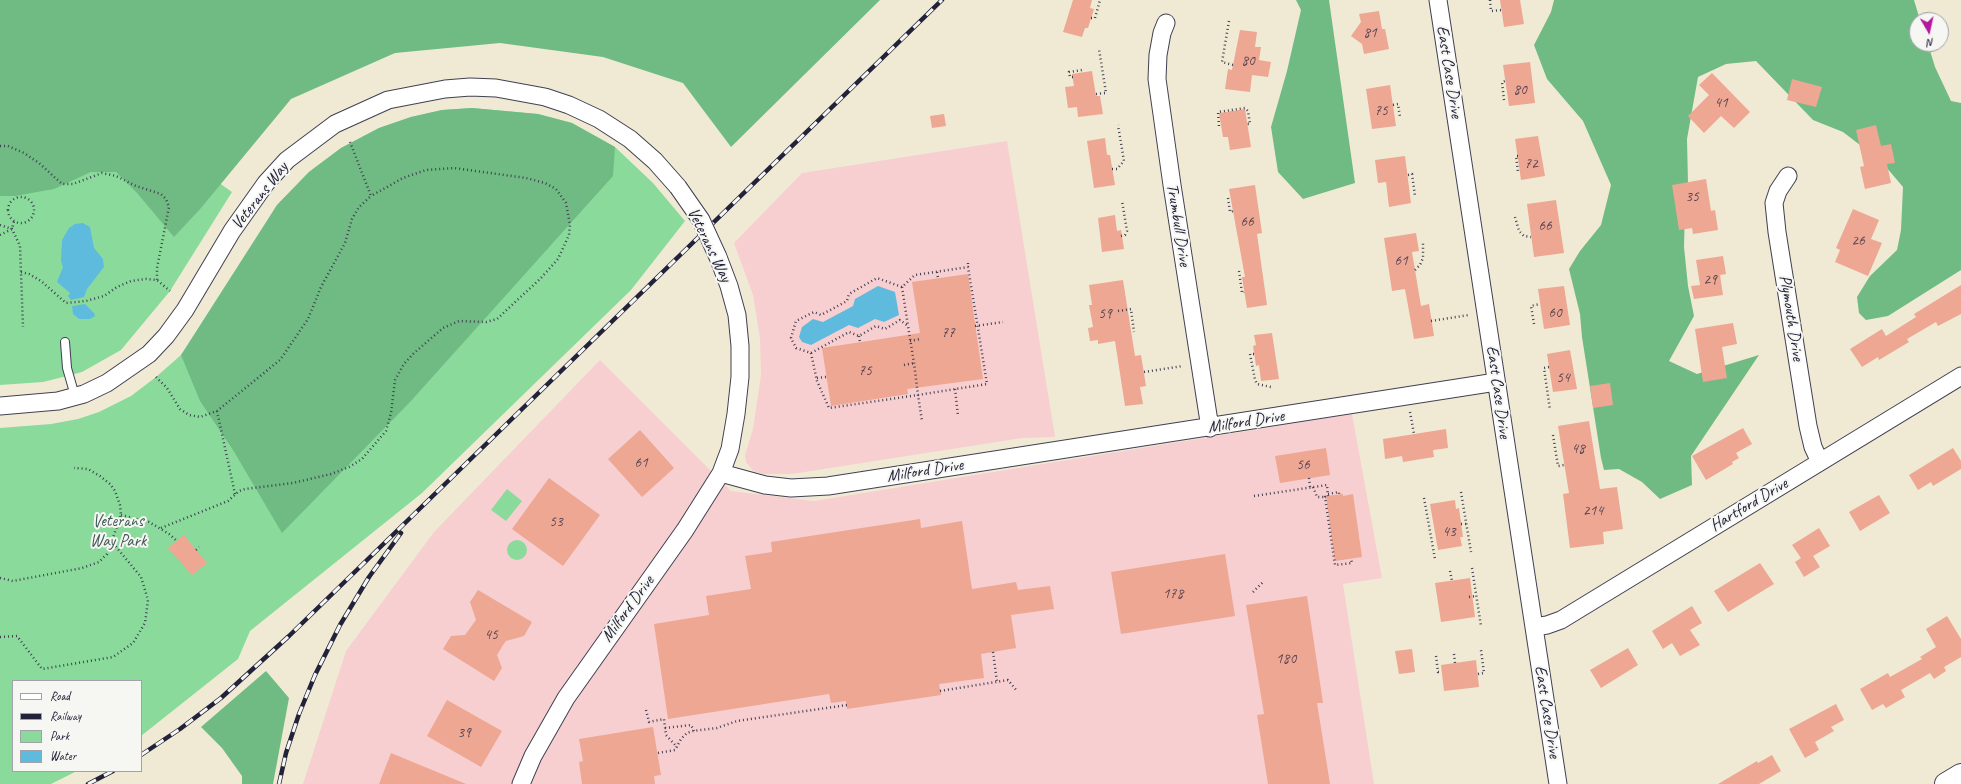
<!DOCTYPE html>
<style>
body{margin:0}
#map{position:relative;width:1961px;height:784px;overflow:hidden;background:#f0ead4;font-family:Caveat,sans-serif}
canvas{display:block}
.legend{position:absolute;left:12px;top:680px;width:130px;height:92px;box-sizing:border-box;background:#f6f6f2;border:1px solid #a1a1a9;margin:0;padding:5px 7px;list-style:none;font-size:12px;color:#22223b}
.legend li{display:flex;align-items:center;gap:8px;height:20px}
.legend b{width:20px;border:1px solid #a1a1a9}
.north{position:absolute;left:1909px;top:12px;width:40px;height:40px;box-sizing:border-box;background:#f6f6f2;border:1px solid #a1a1a9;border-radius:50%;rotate:171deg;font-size:11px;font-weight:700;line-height:16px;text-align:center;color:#22223b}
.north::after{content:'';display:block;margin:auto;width:14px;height:18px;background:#b5179e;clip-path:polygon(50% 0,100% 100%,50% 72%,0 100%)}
</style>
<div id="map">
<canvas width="1961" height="784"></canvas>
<ul class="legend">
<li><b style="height:5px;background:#fff"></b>Road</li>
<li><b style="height:5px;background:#22223b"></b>Railway</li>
<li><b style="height:11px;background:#8adb9b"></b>Park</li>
<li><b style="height:11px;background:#5fbbdd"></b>Water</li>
</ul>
<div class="north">N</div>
</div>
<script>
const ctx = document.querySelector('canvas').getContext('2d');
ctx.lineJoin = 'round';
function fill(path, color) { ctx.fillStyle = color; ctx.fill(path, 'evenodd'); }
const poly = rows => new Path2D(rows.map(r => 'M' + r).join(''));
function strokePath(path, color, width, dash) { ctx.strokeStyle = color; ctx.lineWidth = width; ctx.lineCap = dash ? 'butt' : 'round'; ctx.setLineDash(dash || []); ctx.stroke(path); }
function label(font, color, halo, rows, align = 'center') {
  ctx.font = font + ' Caveat,sans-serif'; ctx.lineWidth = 4; ctx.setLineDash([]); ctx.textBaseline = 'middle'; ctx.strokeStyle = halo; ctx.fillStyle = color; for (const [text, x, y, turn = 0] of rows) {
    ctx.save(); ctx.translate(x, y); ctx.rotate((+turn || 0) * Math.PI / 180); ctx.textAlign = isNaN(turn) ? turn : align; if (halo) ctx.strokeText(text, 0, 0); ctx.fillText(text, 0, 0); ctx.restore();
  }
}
fill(poly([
 [1007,141,1055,437,1022,438,792,474,763,474,753,471,746,462,745,455,753,429,761,375,760,339,753,295,734,243,802,173],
 [600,360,731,491,814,501,1352,414,1382,578,1343,584,1374,784,303,784,346,651,434,532]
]), '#f7cfd1');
fill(poly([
 [0,101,141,128,232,192,170,291,121,350,82,372,63,377,43,382,0,385],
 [472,108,538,114,572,123,615,147,653,183,685,221,631,290,422,493,250,631,238,659,141,736,141,681,13,681,13,771,77,771,51,784,0,784,0,428,51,424,78,419,99,412,131,396,156,377,181,355,211,313,277,205,309,172,341,148,379,128,411,117,442,110],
 [507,489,522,501,506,521,491,510],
 '507 550a10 10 0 1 1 20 0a10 10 0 1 1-20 0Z'
]), '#8adb9b');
fill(poly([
 [0,0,880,0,731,147,683,83,603,57,500,43,395,53,291,99,201,208,174,237,137,193,116,172,91,172,54,189,15,196,0,196],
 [1296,0,1329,0,1355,183,1303,199,1278,172,1271,127,1287,71,1301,10],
 [1554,0,1914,0,1920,20,1917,20,1917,44,1928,44,1935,67,1951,101,1961,103,1961,270,1888,316,1866,320,1859,313,1857,297,1870,276,1897,250,1901,230,1903,187,1881,161,1843,132,1813,120,1756,61,1726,64,1698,77,1687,139,1688,183,1685,209,1684,247,1688,286,1694,316,1669,361,1697,374,1759,355,1691,456,1692,485,1660,499,1642,482,1619,469,1604,470,1601,458,1582,337,1580,314,1569,269,1580,251,1601,225,1611,185,1583,121,1547,79,1534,45,1551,12],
 [472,108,538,114,572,123,615,147,613,176,410,402,282,533,233,450,200,401,181,355,277,205,309,172,341,148,379,128,411,117,442,110],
 [266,671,289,698,273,784,242,784,242,776,222,748,201,727]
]), '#6fbb83');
fill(poly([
 [83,223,90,227,94,248,103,259,104,267,87,289,84,297,71,300,68,296,70,293,57,282,63,267,61,261,62,240,69,228,75,224],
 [878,286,895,292,899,315,884,322,875,319,858,328,849,325,811,345,802,342,799,337,802,327,813,319,823,322,853,306,855,299],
 [85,304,94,313,95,316,90,319,79,319,73,314,72,306]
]), '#5fbbdd');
fill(poly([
 [1073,0,1092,0,1090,8,1094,9,1088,28,1085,28,1082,37,1063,32],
 [1500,0,1520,0,1524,24,1504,27],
 [1379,11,1382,29,1385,29,1389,49,1364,54,1362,44,1351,36,1361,22,1359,14],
 [1240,30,1257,32,1255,47,1261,47,1259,60,1271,62,1268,77,1252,75,1250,92,1225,89,1228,69,1232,70],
 [1530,62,1535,103,1509,106,1503,65],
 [1092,71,1096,96,1100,96,1103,114,1078,117,1077,107,1068,108,1065,87,1074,86,1072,74],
 [1712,73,1750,112,1734,128,1721,116,1704,133,1688,116,1709,95,1699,85],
 [1792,79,1822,87,1816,107,1787,100],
 [1390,85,1396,126,1372,129,1366,89],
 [1245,109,1251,147,1230,150,1228,137,1223,137,1219,113],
 [944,114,946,126,932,128,930,116],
 [1876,125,1881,146,1891,144,1895,163,1887,164,1891,183,1865,189,1860,167,1864,166,1856,130],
 [1538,136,1545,176,1521,180,1515,139],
 [1105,138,1107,155,1110,155,1115,185,1094,188,1087,141],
 [1405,156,1411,203,1389,207,1386,182,1378,183,1375,160],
 [1706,179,1711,211,1715,210,1718,230,1693,234,1692,228,1679,230,1672,185],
 [1255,185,1262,233,1257,234,1267,305,1247,308,1242,277,1245,277,1229,189],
 [1556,200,1564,253,1534,257,1527,204],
 [1853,209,1879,220,1871,239,1882,243,1868,276,1835,262,1840,250,1836,248],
 [1115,215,1117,231,1121,230,1124,249,1102,252,1098,218],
 [1416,233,1419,251,1412,252,1421,306,1429,304,1434,336,1414,339,1405,289,1392,291,1384,238],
 [1723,256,1726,274,1720,275,1723,295,1694,299,1691,286,1700,285,1696,260],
 [968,274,983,379,907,389,908,394,831,406,822,348,920,333,912,282],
 [1123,280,1135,356,1141,355,1146,386,1140,387,1143,404,1125,406,1115,341,1098,344,1098,340,1090,341,1088,328,1093,327,1089,305,1092,305,1089,285],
 [1961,285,1961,314,1938,326,1936,322,1907,339,1909,342,1879,360,1878,357,1862,367,1850,349,1882,329,1886,336,1916,317,1914,314],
 [1564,286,1570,325,1544,329,1538,289],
 [1733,323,1737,344,1722,347,1727,378,1703,382,1695,329],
 [1272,333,1279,379,1261,381,1259,365,1256,366,1253,346,1256,345,1254,335],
 [1570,350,1577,389,1553,392,1547,354],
 [1610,383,1613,405,1593,408,1590,386],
 [1589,421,1600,489,1617,487,1623,529,1603,532,1604,544,1570,548,1563,494,1569,493,1558,426],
 [1743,428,1752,444,1736,453,1739,458,1732,462,1733,464,1706,480,1692,456],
 [1446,429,1448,448,1433,450,1434,457,1403,462,1402,456,1385,459,1383,439],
 [640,430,674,468,642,497,608,459],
 [1326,448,1330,475,1280,483,1275,456],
 [1953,448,1961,461,1961,469,1933,486,1931,482,1918,490,1909,475],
 [549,478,600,515,563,566,512,529],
 [1343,494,1343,496,1353,494,1362,557,1335,561,1326,496],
 [1879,495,1890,513,1860,531,1849,512],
 [1455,500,1456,509,1459,508,1463,537,1460,537,1462,546,1438,550,1430,504],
 [920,519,921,528,962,521,972,589,1016,582,1018,590,1050,586,1054,609,1011,615,1016,648,981,654,984,678,939,684,941,695,847,709,846,701,831,703,829,694,668,719,654,624,709,615,706,596,751,589,745,556,772,552,771,542],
 [1819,528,1830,546,1813,556,1820,567,1804,577,1795,562,1801,558,1792,545],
 [184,535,207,563,192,575,168,548],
 [1225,554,1235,616,1121,634,1111,572],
 [1760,563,1774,584,1728,612,1714,591],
 [1470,578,1475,617,1441,622,1435,583],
 [478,590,532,622,524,636,506,641,503,645,497,655,502,668,494,681,443,649,451,636,465,635,476,620,470,602],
 [1307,596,1323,703,1317,703,1330,784,1268,784,1257,715,1264,714,1246,605],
 [1692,606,1702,623,1690,630,1700,645,1680,656,1672,643,1663,649,1652,631],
 [1947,616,1961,639,1961,657,1944,667,1946,671,1934,679,1930,673,1901,690,1905,697,1886,708,1883,704,1872,710,1860,689,1888,673,1890,677,1922,659,1920,657,1936,647,1926,629],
 [1628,648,1638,665,1601,688,1590,670],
 [1412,649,1415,672,1399,674,1395,651],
 [1476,660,1479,687,1444,691,1441,665],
 [447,700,502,731,481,767,427,736],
 [1836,704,1844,720,1831,727,1834,731,1815,742,1819,750,1805,758,1789,729],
 [653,727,661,775,654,776,655,784,582,784,579,762,583,761,579,739],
 [391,753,466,784,379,784],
 [1772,755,1781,771,1759,784,1718,784,1757,761,1758,763]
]), '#eda793');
const service = poly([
 [65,342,67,368,75,396]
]);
const minor = poly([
 [1438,0,1558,784],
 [1166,23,1162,33,1158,55,1157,79,1172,185,1210,428],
 [1788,176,1778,191,1774,203,1777,232,1808,426,1813,447,1820,462],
 [718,257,729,286,737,315,740,346,740,377,736,414,730,449,721,473],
 [0,406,58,401,84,394,107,383,149,354,166,336,185,310,232,231,266,183,287,160,335,124,388,100,445,89,470,87,496,88,545,97,569,105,599,119,630,139,655,161,678,187],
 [1534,627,1547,625,1561,620,1961,376],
 [521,784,533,756,566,698,685,530,721,473,765,485,791,488,828,486,1496,382]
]);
const primary = poly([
 [1946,784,1961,775]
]);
strokePath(service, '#414052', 10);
strokePath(minor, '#414052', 19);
strokePath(primary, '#414052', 24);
strokePath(poly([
 [1490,0,1491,11,1502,10],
 [1091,18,1095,18,1100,0],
 [1229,21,1222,62,1233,65],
 [1073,77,1070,77,1069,72,1082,70],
 [1096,94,1106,93,1099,49],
 [1504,100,1502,82,1505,81],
 [1393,105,1398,104,1400,117],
 [1219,126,1218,112,1245,108,1248,111,1250,124,1247,124],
 [0,146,8,146,24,153,39,163,62,184,73,184,102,173,116,176,136,186,161,194,166,199,169,207,157,268,157,280],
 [1518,156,1516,156,1518,172],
 [1112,169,1117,169,1124,161,1118,125],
 [1408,175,1412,174,1415,196],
 '8 210a13 13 0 1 1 26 0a13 13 0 1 1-26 0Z',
 [1228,198,1230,212,1233,211],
 [1515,217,1519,231,1524,236,1531,237],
 [0,225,12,229,20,246,23,327],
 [0,235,12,229,14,221],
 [1121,236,1125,235,1127,231,1122,201],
 [968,263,968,267],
 [1415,270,1420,265,1423,258,1423,242],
 [1239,271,1242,293,1244,292],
 [21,272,29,274,41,281,66,303,86,301,104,296,117,287,131,281,146,279,157,280,170,291],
 [937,272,938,278],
 [902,287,908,326],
 [1118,311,1131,309,1134,332],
 [1431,321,1469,315],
 [1534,324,1531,306,1540,304],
 [975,326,1003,322],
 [859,336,860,342],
 [910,341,920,339],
 [811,353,817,381,829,408,918,395,987,384,968,267,915,275,902,287,877,278,849,294,847,301,821,315,814,312,796,321,791,338,796,348,811,353,849,332,859,336,876,326,885,329,900,320,908,326,914,363,918,395,922,421],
 [1254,354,1250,354,1255,380,1257,384,1271,387],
 [904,365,914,363],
 [1549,367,1544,368,1550,410],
 [1144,372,1183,366],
 [156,377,167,388,180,409,189,415,200,417,217,411,280,360,308,319,321,287,345,243,352,219,359,207,371,196,350,142],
 [817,378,826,377],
 [955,389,958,416],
 [217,411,235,494],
 [1410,412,1414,434],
 [1553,435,1558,466,1564,465],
 [1309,478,1310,487],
 [1313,487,1317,497,1325,497],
 [1461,492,1471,552],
 [1328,494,1339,492,1339,494],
 [1254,496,1327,485,1328,497,1325,497,1335,565,1352,563,1351,559],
 [1424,498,1435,559],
 [121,515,149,522,169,534,177,541],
 [1461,524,1466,524],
 [161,528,228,501,239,491,245,489,293,483,331,474,349,467,362,459,386,431,391,413,395,380,404,364,413,354,443,328,459,321,486,322,497,319,541,278,558,259,569,235,570,225,566,203,556,189,545,183,526,178,454,168,426,170,403,178,371,196],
 [196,550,199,547],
 [1472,568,1481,626],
 [1450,571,1452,581],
 [0,578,13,581,82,568,99,562,107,554,121,515,120,505,115,491,110,484,100,476,88,469,74,468],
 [1253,592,1264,581],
 [1469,597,1476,596],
 [0,637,17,636,42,669,113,657,133,643,145,623,148,600,141,577,112,542],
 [993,652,997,682],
 [1454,654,1455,663],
 [1436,656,1438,672,1441,672],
 [1478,674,1484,673,1481,650],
 [940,691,1008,680,1017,691],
 [646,710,649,722,664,719,666,735,677,747],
 [665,728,691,725,694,731],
 [658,753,675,750,681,739,687,733,693,731,717,728,737,721,847,705]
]), '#414052', 2.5, [1, 3]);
strokePath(service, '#fff', 8);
strokePath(minor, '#fff', 17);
strokePath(primary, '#fff', 22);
const rail = poly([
 [141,755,180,729,221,698,289,636,942,0],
 [88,784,113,771],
 [279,784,286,753,299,714,315,675,340,625,369,577,401,533]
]);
strokePath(rail, '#22223b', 4.5);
strokePath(rail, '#f6f6f2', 3, [9]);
const minorBridge = poly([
 [678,187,701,220,718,257]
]);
strokePath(minorBridge, '#414052', 19, []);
strokePath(minorBridge, '#fff', 17);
label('15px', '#554351', null, [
 ["81",1370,33],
 ["80",1248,61],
 ["80",1520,90],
 ["41",1721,103],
 ["75",1381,111],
 ["72",1531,164],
 ["35",1692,197],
 ["66",1247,222],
 ["66",1545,226],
 ["26",1858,241],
 ["61",1401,261],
 ["29",1710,280],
 ["60",1555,313],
 ["59",1105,314],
 ["77",948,333],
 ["75",865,371],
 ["54",1563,378],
 ["48",1578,449],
 ["61",641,463],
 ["56",1303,465],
 ["214",1593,511],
 ["53",556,522],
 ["43",1449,532],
 ["178",1173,594],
 ["45",491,635],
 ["180",1286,659],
 ["39",464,733]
]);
label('17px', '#22223b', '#f6f6f2', [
 ["East Case Drive",1449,72,81],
 ["Veterans Way",260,196,-52],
 ["Trumbull Drive",1178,225,81],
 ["Veterans Way",709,245,64],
 ["Plymouth Drive",1791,318,81],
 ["East Case Drive",1498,392,82],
 ["Milford Drive",1246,422,-9],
 ["Milford Drive",925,471,-9],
 ["Hartford Drive",1749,505,-31],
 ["Milford Drive",628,609,-54],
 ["East Case Drive",1547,712,81]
]);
label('17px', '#415a58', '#f6f6f2', [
 ["Veterans",118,522],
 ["Way Park",118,542]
]);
</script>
